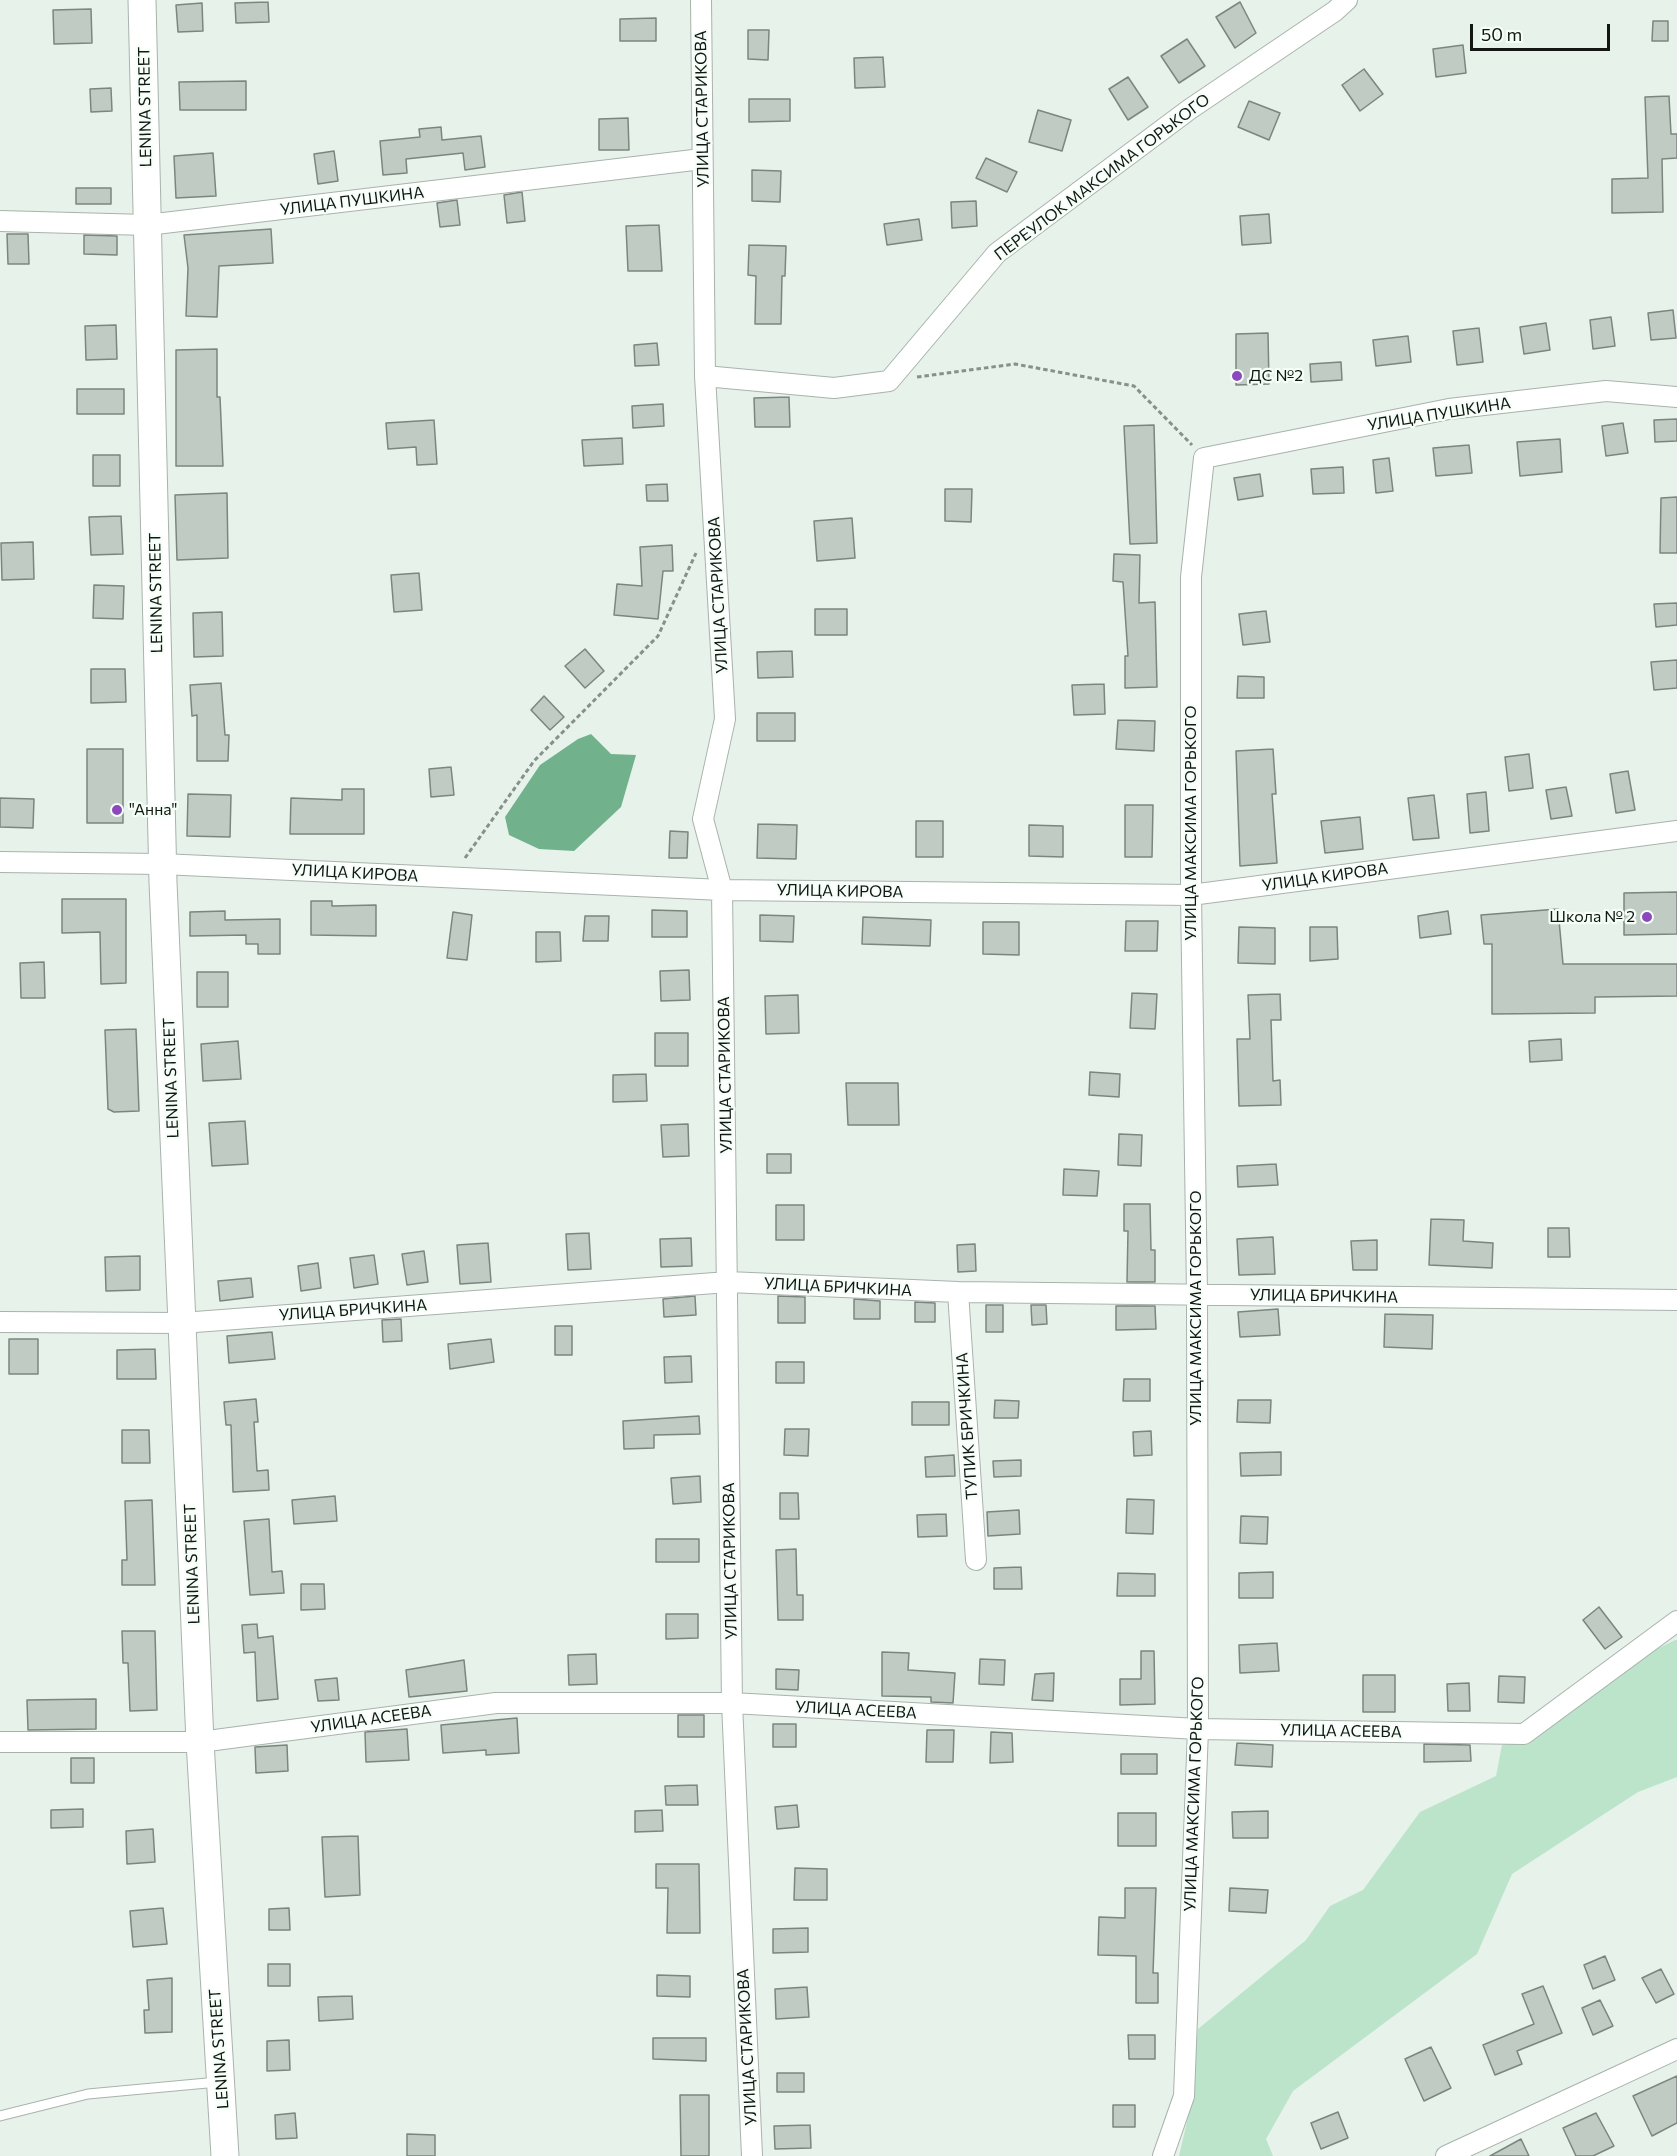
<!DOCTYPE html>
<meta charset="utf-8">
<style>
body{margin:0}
#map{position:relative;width:1677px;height:2156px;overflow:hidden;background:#e6f2ea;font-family:Commissioner,sans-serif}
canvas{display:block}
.scale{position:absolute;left:1470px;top:24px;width:140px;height:27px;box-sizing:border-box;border:3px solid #121714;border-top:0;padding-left:8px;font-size:18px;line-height:21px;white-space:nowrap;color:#121714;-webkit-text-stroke:4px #f5fff8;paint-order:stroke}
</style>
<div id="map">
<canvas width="1677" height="2156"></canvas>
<div class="scale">50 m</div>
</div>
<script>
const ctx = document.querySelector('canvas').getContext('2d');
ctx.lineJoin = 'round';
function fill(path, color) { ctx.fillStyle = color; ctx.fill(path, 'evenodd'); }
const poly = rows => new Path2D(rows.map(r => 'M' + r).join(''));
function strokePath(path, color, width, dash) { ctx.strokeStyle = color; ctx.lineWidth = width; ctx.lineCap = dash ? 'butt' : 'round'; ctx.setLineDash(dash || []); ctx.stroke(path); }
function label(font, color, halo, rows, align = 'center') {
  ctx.font = font + ' Commissioner,sans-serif'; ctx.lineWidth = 4.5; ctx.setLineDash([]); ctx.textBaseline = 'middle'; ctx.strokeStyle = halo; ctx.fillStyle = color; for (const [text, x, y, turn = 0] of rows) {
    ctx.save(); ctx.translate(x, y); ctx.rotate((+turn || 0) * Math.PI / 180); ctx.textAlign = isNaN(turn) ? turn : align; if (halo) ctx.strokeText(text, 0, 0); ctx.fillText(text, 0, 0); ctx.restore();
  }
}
fill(poly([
 [1675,1640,1677,1640,1677,1777,1638,1792,1512,1874,1477,1954,1293,2091,1266,2139,1273,2156,1179,2156,1190,2109,1198,2029,1306,1940,1330,1906,1363,1890,1420,1812,1496,1776,1502,1745,1556,1723,1631,1662]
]), '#bce4cb');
fill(poly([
 [591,734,611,754,636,755,621,807,574,851,539,849,509,835,505,817,540,765,578,739]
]), '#71b28d');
const building = poly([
 [268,2,269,22,236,23,235,3,268,2],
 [1240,2,1256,33,1235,48,1216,17,1240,2],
 [202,3,203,31,178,32,176,5,202,3],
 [91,9,92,43,54,44,53,10,91,9],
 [656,18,656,41,620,41,620,19,656,18],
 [1653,21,1668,21,1668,41,1652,41,1653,21],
 [748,30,769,30,768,60,748,59,748,30],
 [1187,39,1205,66,1179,83,1161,56,1187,39],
 [1463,45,1466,73,1436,77,1433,49,1463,45],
 [883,57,885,87,855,88,854,58,883,57],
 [1364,69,1383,94,1360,111,1342,85,1364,69],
 [1128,77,1148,107,1128,120,1109,89,1128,77],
 [246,81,246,110,180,110,179,82,246,81],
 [111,88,112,111,91,112,90,89,111,88],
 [1669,96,1671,134,1677,134,1677,158,1662,159,1663,212,1612,213,1612,179,1648,178,1645,97,1669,96],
 [749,99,790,99,790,121,749,122,749,99],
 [1249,101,1280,113,1269,140,1238,127,1249,101],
 [1038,110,1071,120,1062,151,1029,142,1038,110],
 [628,118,629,150,599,150,599,119,628,118],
 [441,127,442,140,481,136,485,167,465,170,463,153,406,159,407,173,383,175,380,141,420,137,419,129,441,127],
 [334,151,338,181,318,184,314,154,334,151],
 [213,153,216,196,176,198,174,156,213,153],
 [986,158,1017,172,1007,192,976,178,986,158],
 [752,170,781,171,780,202,752,201,752,170],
 [76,188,111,188,111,204,76,204,76,188],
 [522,192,525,221,507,223,504,195,522,192],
 [457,200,460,225,440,227,437,203,457,200],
 [976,201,977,226,952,228,951,202,976,201],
 [1269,214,1271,243,1242,245,1240,216,1269,214],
 [919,219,922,240,887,245,884,224,919,219],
 [659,225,662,271,628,271,626,226,659,225],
 [271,229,273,263,219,266,217,317,186,316,188,268,184,235,271,229],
 [7,234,28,234,29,264,8,264,7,234],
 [84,235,117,236,117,255,84,254,84,235],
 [749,245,786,246,785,276,782,276,781,324,755,324,756,276,748,275,749,245],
 [1673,310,1676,338,1651,340,1648,313,1673,310],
 [1611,317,1615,346,1593,349,1590,320,1611,317],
 [1546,323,1550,350,1524,354,1520,327,1546,323],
 [116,325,117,359,86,360,85,326,116,325],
 [1479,328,1483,362,1457,365,1453,331,1479,328],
 [1268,333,1269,384,1236,385,1236,334,1268,333],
 [1408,336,1411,362,1376,366,1373,340,1408,336],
 [657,343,659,365,635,366,634,345,657,343],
 [217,349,217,397,220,397,223,466,176,466,176,350,217,349],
 [1341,362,1342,380,1311,382,1310,364,1341,362],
 [77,389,124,389,124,414,77,414,77,389],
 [789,397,790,427,755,427,754,398,789,397],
 [663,404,664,426,633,428,632,406,663,404],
 [1677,419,1677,441,1655,442,1654,420,1677,419],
 [434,420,437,464,417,465,416,447,388,449,386,423,434,420],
 [1623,423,1628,453,1606,456,1602,426,1623,423],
 [1154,425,1157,543,1130,544,1124,426,1154,425],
 [622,438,623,464,584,466,582,440,622,438],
 [1560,439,1562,472,1520,476,1517,442,1560,439],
 [1469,445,1472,473,1436,476,1433,448,1469,445],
 [93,455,120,455,120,486,93,486,93,455],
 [1389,458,1393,491,1376,493,1373,460,1389,458],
 [1343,467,1344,493,1313,494,1311,469,1343,467],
 [1260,474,1263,496,1238,500,1234,478,1260,474],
 [667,484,668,501,647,501,646,485,667,484],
 [945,489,972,489,971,522,945,521,945,489],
 [227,493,228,558,177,560,175,495,227,493],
 [1677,497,1677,553,1660,553,1661,498,1677,497],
 [121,516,123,554,91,555,89,517,121,516],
 [852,518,855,558,817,561,814,521,852,518],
 [33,542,34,579,2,580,1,543,33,542],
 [672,545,673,571,663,571,658,619,614,615,617,584,642,586,640,547,672,545],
 [1114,554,1140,555,1139,603,1155,602,1157,687,1125,688,1125,656,1128,656,1123,582,1113,581,1114,554],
 [419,573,422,610,394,612,391,575,419,573],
 [94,585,124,586,123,619,93,618,94,585],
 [1677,603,1677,625,1656,627,1654,604,1677,603],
 [815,609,847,609,847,635,815,635,815,609],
 [1266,611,1270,642,1243,645,1239,614,1266,611],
 [222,612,223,656,194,657,193,613,222,612],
 [585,649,604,671,585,688,565,666,585,649],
 [792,651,793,677,758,678,757,652,792,651],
 [1677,660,1677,688,1654,690,1651,662,1677,660],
 [91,669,125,669,126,702,91,703,91,669],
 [1238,676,1264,677,1264,698,1237,698,1238,676],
 [221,683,225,735,229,735,228,761,197,761,197,715,192,716,190,685,221,683],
 [1104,684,1105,714,1074,715,1072,685,1104,684],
 [544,696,564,717,550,730,531,710,544,696],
 [757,713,795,713,795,741,757,741,757,713],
 [1118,720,1155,721,1154,751,1116,749,1118,720],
 [87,749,123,749,123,823,87,823,87,749],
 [1273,749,1276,794,1272,794,1277,863,1240,866,1236,751,1273,749],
 [1529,754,1533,788,1509,791,1505,757,1529,754],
 [451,767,454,795,431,797,429,769,451,767],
 [1628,771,1635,810,1616,813,1610,774,1628,771],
 [1566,787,1572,816,1551,819,1546,790,1566,787],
 [342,789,364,789,364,834,290,834,291,798,342,800,342,789],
 [1486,792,1489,831,1470,833,1467,794,1486,792],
 [188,794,231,795,230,837,187,836,188,794],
 [1434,795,1439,838,1413,840,1408,798,1434,795],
 [0,798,34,799,33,828,0,827,0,798],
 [1125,805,1153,805,1152,857,1125,857,1125,805],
 [1360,817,1363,849,1325,853,1321,821,1360,817],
 [916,821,943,821,943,857,916,857,916,821],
 [758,824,797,825,796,859,757,858,758,824],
 [1029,825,1063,826,1063,857,1029,856,1029,825],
 [670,831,688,832,687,858,669,858,670,831],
 [1677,892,1677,934,1624,935,1624,893,1677,892],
 [62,899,126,899,126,983,101,984,100,932,62,933,62,899],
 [311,901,332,901,332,906,376,905,376,936,311,935,311,901],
 [1558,909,1563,964,1677,964,1677,996,1595,997,1595,1013,1492,1014,1492,944,1484,944,1481,915,1558,909],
 [652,910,687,911,687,937,652,937,652,910],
 [225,911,225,920,280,919,280,954,258,954,258,944,246,944,246,935,190,936,190,912,225,911],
 [1448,911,1451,934,1420,938,1418,916,1448,911],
 [453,912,472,915,467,960,447,958,453,912],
 [760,915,794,916,793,942,760,941,760,915],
 [585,916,609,916,608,941,583,941,585,916],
 [863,917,931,920,930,946,862,944,863,917],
 [1126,921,1158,921,1157,951,1125,951,1126,921],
 [983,922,1019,922,1019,955,983,954,983,922],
 [1239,927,1275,928,1275,964,1238,963,1239,927],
 [1310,927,1337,927,1338,959,1310,961,1310,927],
 [536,932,560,932,561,961,536,962,536,932],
 [44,962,45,998,21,998,20,963,44,962],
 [689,970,690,1000,661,1001,660,971,689,970],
 [197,972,228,972,228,1007,197,1007,197,972],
 [1132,993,1157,994,1155,1029,1130,1028,1132,993],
 [1280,994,1281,1020,1271,1020,1273,1081,1280,1080,1281,1105,1239,1106,1237,1039,1250,1039,1248,995,1280,994],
 [798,995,799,1033,766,1034,765,996,798,995],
 [136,1029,139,1111,114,1112,108,1109,105,1030,136,1029],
 [655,1033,688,1033,688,1066,655,1066,655,1033],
 [1561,1039,1562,1060,1530,1062,1529,1041,1561,1039],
 [238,1041,241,1079,203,1081,201,1044,238,1041],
 [1090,1072,1120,1074,1119,1097,1089,1095,1090,1072],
 [646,1074,647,1101,613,1102,613,1075,646,1074],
 [846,1083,898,1083,899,1125,848,1125,846,1083],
 [245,1121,248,1164,212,1166,209,1123,245,1121],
 [688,1124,689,1156,663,1157,661,1125,688,1124],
 [1119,1134,1142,1135,1141,1166,1118,1165,1119,1134],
 [767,1154,791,1154,791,1173,767,1173,767,1154],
 [1276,1164,1278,1185,1238,1187,1237,1166,1276,1164],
 [1064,1169,1099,1171,1097,1196,1063,1195,1064,1169],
 [1124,1204,1150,1204,1151,1250,1155,1250,1155,1282,1127,1282,1128,1231,1124,1231,1124,1204],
 [776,1205,804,1205,804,1240,776,1240,776,1205],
 [1431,1219,1464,1220,1463,1241,1493,1243,1492,1268,1429,1265,1431,1219],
 [1548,1228,1569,1228,1570,1257,1548,1257,1548,1228],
 [589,1233,591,1269,568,1270,566,1234,589,1233],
 [1273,1237,1275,1274,1239,1275,1237,1239,1273,1237],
 [691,1238,692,1266,661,1267,660,1239,691,1238],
 [1377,1240,1377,1270,1353,1270,1351,1241,1377,1240],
 [488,1243,491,1282,460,1284,457,1245,488,1243],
 [975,1244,976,1271,958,1272,957,1245,975,1244],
 [424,1251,428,1282,407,1285,402,1254,424,1251],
 [374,1255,378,1284,354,1288,350,1258,374,1255],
 [140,1256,140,1290,106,1291,105,1257,140,1256],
 [318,1263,321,1288,301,1291,298,1266,318,1263],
 [251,1278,253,1297,220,1301,218,1281,251,1278],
 [695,1296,696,1315,664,1317,663,1299,695,1296],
 [778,1296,805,1297,805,1323,778,1323,778,1296],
 [854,1299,880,1301,880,1319,854,1319,854,1299],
 [915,1302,935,1303,935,1322,915,1322,915,1302],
 [986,1305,1003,1305,1003,1332,986,1332,986,1305],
 [1031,1305,1046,1305,1047,1324,1032,1325,1031,1305],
 [1116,1306,1155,1306,1156,1329,1116,1330,1116,1306],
 [1278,1309,1280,1335,1240,1337,1238,1312,1278,1309],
 [1385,1314,1433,1315,1432,1349,1384,1347,1385,1314],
 [401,1319,402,1341,383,1342,382,1320,401,1319],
 [555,1326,572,1326,572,1355,555,1355,555,1326],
 [272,1332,275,1359,229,1363,227,1336,272,1332],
 [9,1339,38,1339,38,1374,9,1374,9,1339],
 [491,1339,494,1362,450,1369,448,1344,491,1339],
 [155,1349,156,1379,117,1379,117,1350,155,1349],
 [691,1356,692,1382,665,1383,664,1357,691,1356],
 [776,1362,804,1362,804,1383,776,1383,776,1362],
 [1124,1379,1150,1379,1150,1401,1123,1401,1124,1379],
 [256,1399,258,1422,254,1422,257,1471,268,1470,269,1490,233,1492,231,1425,226,1425,224,1402,256,1399],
 [995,1400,1019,1401,1018,1418,994,1418,995,1400],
 [1238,1400,1271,1400,1270,1423,1237,1422,1238,1400],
 [912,1402,949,1402,949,1425,912,1425,912,1402],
 [699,1416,700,1434,654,1435,654,1448,624,1449,623,1421,699,1416],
 [785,1429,809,1429,808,1456,784,1455,785,1429],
 [122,1430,149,1430,150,1463,122,1463,122,1430],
 [1151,1431,1152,1455,1134,1456,1133,1432,1151,1431],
 [1281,1452,1281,1475,1241,1476,1240,1453,1281,1452],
 [954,1455,955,1476,926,1477,925,1457,954,1455],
 [1021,1460,1021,1476,994,1477,993,1461,1021,1460],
 [700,1476,701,1502,673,1504,671,1478,700,1476],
 [780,1493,798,1493,799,1519,780,1519,780,1493],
 [335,1496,337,1521,294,1524,292,1500,335,1496],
 [1127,1499,1154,1500,1153,1534,1126,1533,1127,1499],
 [152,1500,155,1585,122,1585,122,1560,127,1560,125,1501,152,1500],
 [1019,1510,1020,1534,988,1536,987,1512,1019,1510],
 [946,1514,947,1536,918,1537,917,1515,946,1514],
 [1241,1516,1268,1517,1267,1544,1240,1543,1241,1516],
 [269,1519,272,1572,282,1571,284,1593,250,1595,244,1521,269,1519],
 [656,1539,699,1539,699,1562,656,1562,656,1539],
 [796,1549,797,1595,803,1595,803,1620,778,1620,776,1550,796,1549],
 [1021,1567,1022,1589,994,1589,994,1568,1021,1567],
 [1273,1572,1273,1598,1239,1598,1239,1573,1273,1572],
 [1118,1573,1155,1574,1155,1596,1117,1596,1118,1573],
 [301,1584,324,1584,325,1609,301,1610,301,1584],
 [1599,1607,1622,1637,1605,1649,1583,1620,1599,1607],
 [666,1614,698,1614,698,1638,666,1639,666,1614],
 [257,1624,258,1638,273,1636,278,1699,257,1701,255,1652,244,1653,242,1625,257,1624],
 [122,1631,155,1631,157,1710,130,1711,128,1663,123,1663,122,1631],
 [1277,1643,1279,1671,1240,1673,1239,1645,1277,1643],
 [1141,1651,1154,1651,1155,1704,1120,1705,1120,1679,1141,1679,1141,1651],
 [882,1652,909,1653,908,1670,955,1673,953,1703,931,1702,931,1697,882,1696,882,1652],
 [596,1654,597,1684,569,1685,568,1655,596,1654],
 [980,1659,1005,1660,1004,1685,979,1684,980,1659],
 [464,1660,467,1691,409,1697,406,1670,464,1660],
 [776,1669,799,1670,798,1690,776,1689,776,1669],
 [1054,1673,1053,1701,1032,1700,1035,1674,1054,1673],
 [1363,1675,1395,1675,1395,1712,1363,1712,1363,1675],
 [1499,1676,1525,1677,1524,1703,1498,1702,1499,1676],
 [337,1678,339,1700,318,1701,315,1680,337,1678],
 [1469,1683,1470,1711,1448,1711,1447,1684,1469,1683],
 [96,1699,96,1729,28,1730,27,1700,96,1699],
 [678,1715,704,1715,704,1737,678,1737,678,1715],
 [517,1718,519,1753,486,1755,486,1750,443,1753,441,1725,517,1718],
 [773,1724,796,1724,796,1747,773,1747,773,1724],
 [407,1729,409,1760,366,1762,365,1732,407,1729],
 [927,1730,954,1730,953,1762,926,1762,927,1730],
 [991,1732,1012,1733,1013,1762,990,1763,991,1732],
 [1237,1743,1273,1745,1272,1767,1235,1765,1237,1743],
 [1424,1744,1470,1745,1471,1761,1424,1762,1424,1744],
 [287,1745,288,1771,256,1773,255,1747,287,1745],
 [1121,1754,1157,1754,1157,1774,1121,1774,1121,1754],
 [71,1758,94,1758,94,1783,71,1783,71,1758],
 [697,1785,698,1805,666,1805,665,1786,697,1785],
 [797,1805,799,1827,777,1829,775,1807,797,1805],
 [83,1809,83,1827,51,1828,51,1810,83,1809],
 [662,1810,663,1831,635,1832,635,1811,662,1810],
 [1268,1811,1268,1838,1233,1838,1232,1812,1268,1811],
 [1118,1813,1156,1813,1156,1846,1118,1846,1118,1813],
 [153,1829,155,1862,127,1864,126,1831,153,1829],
 [358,1836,360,1895,325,1897,322,1837,358,1836],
 [656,1864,699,1864,700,1933,667,1933,668,1888,656,1888,656,1864],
 [795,1868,827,1869,827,1900,794,1900,795,1868],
 [1125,1888,1156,1888,1153,1973,1158,1973,1158,2003,1136,2003,1136,1956,1098,1955,1099,1917,1125,1918,1125,1888],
 [1230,1888,1268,1890,1266,1913,1229,1911,1230,1888],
 [163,1908,167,1944,133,1947,130,1911,163,1908],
 [289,1908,290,1930,269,1930,269,1909,289,1908],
 [808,1928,808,1952,773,1953,773,1929,808,1928],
 [1605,1956,1615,1980,1593,1989,1584,1965,1605,1956],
 [268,1964,290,1964,290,1986,268,1986,268,1964],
 [1661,1969,1674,1994,1656,2003,1642,1978,1661,1969],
 [657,1975,690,1976,690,1997,657,1996,657,1975],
 [172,1978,172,2032,145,2033,144,2010,149,2010,147,1980,172,1978],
 [1543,1986,1562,2033,1517,2051,1522,2064,1495,2075,1483,2045,1534,2024,1522,1994,1543,1986],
 [807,1987,809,2017,776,2019,775,1989,807,1987],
 [352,1996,353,2019,319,2021,318,1997,352,1996],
 [1600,2000,1613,2026,1593,2035,1582,2008,1600,2000],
 [1128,2035,1155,2035,1155,2059,1129,2059,1128,2035],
 [653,2038,706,2038,706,2061,653,2059,653,2038],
 [289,2040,290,2070,267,2071,267,2041,289,2040],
 [1431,2047,1451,2088,1424,2101,1405,2059,1431,2047],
 [777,2073,804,2073,804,2092,777,2092,777,2073],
 [1677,2076,1677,2123,1652,2136,1633,2096,1677,2076],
 [680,2095,709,2095,709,2156,681,2156,680,2095],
 [1113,2105,1135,2105,1135,2127,1113,2127,1113,2105],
 [1338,2112,1348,2138,1321,2149,1311,2123,1338,2112],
 [295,2113,297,2138,276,2139,275,2115,295,2113],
 [1596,2113,1614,2146,1593,2156,1576,2156,1563,2128,1596,2113],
 [810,2125,811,2148,775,2149,774,2126,810,2125],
 [407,2134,435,2135,435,2156,407,2156,407,2134],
 [1521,2139,1529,2156,1490,2156,1521,2139]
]);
fill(building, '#bfcbc3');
strokePath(building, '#7b867f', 1.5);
const lane = poly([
 [0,2116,88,2094,218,2082]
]);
const street = poly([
 [701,0,705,376,725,719,703,819,722,890,732,1703,752,2156],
 [0,221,147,225,702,159],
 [705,376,834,388,889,381,997,253,1190,109,1335,11,1347,0],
 [0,862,162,864,722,890,1191,895,1677,831],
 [958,1292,976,1560],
 [0,1322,182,1323,728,1282,958,1292,1677,1300],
 [0,1742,200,1742,496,1703,732,1703,1198,1729,1524,1734,1677,1621],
 [1163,2156,1184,2096,1198,1729,1197,1294,1191,895,1191,577,1204,458,1449,409,1606,391,1677,397],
 [1446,2156,1677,2049]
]);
const secondary = poly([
 [142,0,163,882,200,1742,225,2156]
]);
strokePath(lane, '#a8b3ac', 11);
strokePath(street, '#a8b3ac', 22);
strokePath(secondary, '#a8b3ac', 29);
strokePath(poly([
 [917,377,1015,364,1134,386,1192,445],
 [465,858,534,761,658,636,696,553]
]), '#88908b', 3, [4.5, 3]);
strokePath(lane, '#fff', 9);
strokePath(street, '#fff', 20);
strokePath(secondary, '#fff', 27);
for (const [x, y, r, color] of [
 [1237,376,6,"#8c49bd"],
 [117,810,6,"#8c49bd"],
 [1647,917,6,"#8c49bd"]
]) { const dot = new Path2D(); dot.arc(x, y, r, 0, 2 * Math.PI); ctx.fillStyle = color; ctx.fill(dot); strokePath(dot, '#f5fff8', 2); }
label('16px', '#121714', '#f5fff8', [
 ["LENINA STREET",145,107,-91],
 ["УЛИЦА СТАРИКОВА",702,109,-91],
 ["ПЕРЕУЛОК МАКСИМА ГОРЬКОГО",1102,177,-37],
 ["УЛИЦА ПУШКИНА",352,201,-7],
 ["УЛИЦА ПУШКИНА",1439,414,-9],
 ["LENINA STREET",156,593,-91],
 ["УЛИЦА СТАРИКОВА",718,595,-93],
 ["УЛИЦА МАКСИМА ГОРЬКОГО",1191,823,-90],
 ["УЛИЦА КИРОВА",355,873,3],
 ["УЛИЦА КИРОВА",1325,877,-8],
 ["УЛИЦА КИРОВА",840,891,1],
 ["УЛИЦА СТАРИКОВА",725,1075,-91],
 ["LENINA STREET",171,1078,-92],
 ["УЛИЦА БРИЧКИНА",838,1287,3],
 ["УЛИЦА БРИЧКИНА",1324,1296,1],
 ["УЛИЦА МАКСИМА ГОРЬКОГО",1196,1308,-90],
 ["УЛИЦА БРИЧКИНА",353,1310,-4],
 ["ТУПИК БРИЧКИНА",967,1426,-94],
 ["УЛИЦА СТАРИКОВА",730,1561,-91],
 ["LENINA STREET",192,1564,-92],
 ["УЛИЦА АСЕЕВА",856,1710,3],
 ["УЛИЦА АСЕЕВА",371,1719,-8],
 ["УЛИЦА АСЕЕВА",1341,1731,1],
 ["УЛИЦА МАКСИМА ГОРЬКОГО",1194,1794,-88],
 ["УЛИЦА СТАРИКОВА",747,2047,-93],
 ["LENINA STREET",219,2049,-94]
]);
label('16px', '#121714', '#f5fff8', [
 ["ДС №2",1249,376],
 ["\"Анна\"",129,810],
 ["Школа № 2",1635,917,"right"]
], 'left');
</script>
